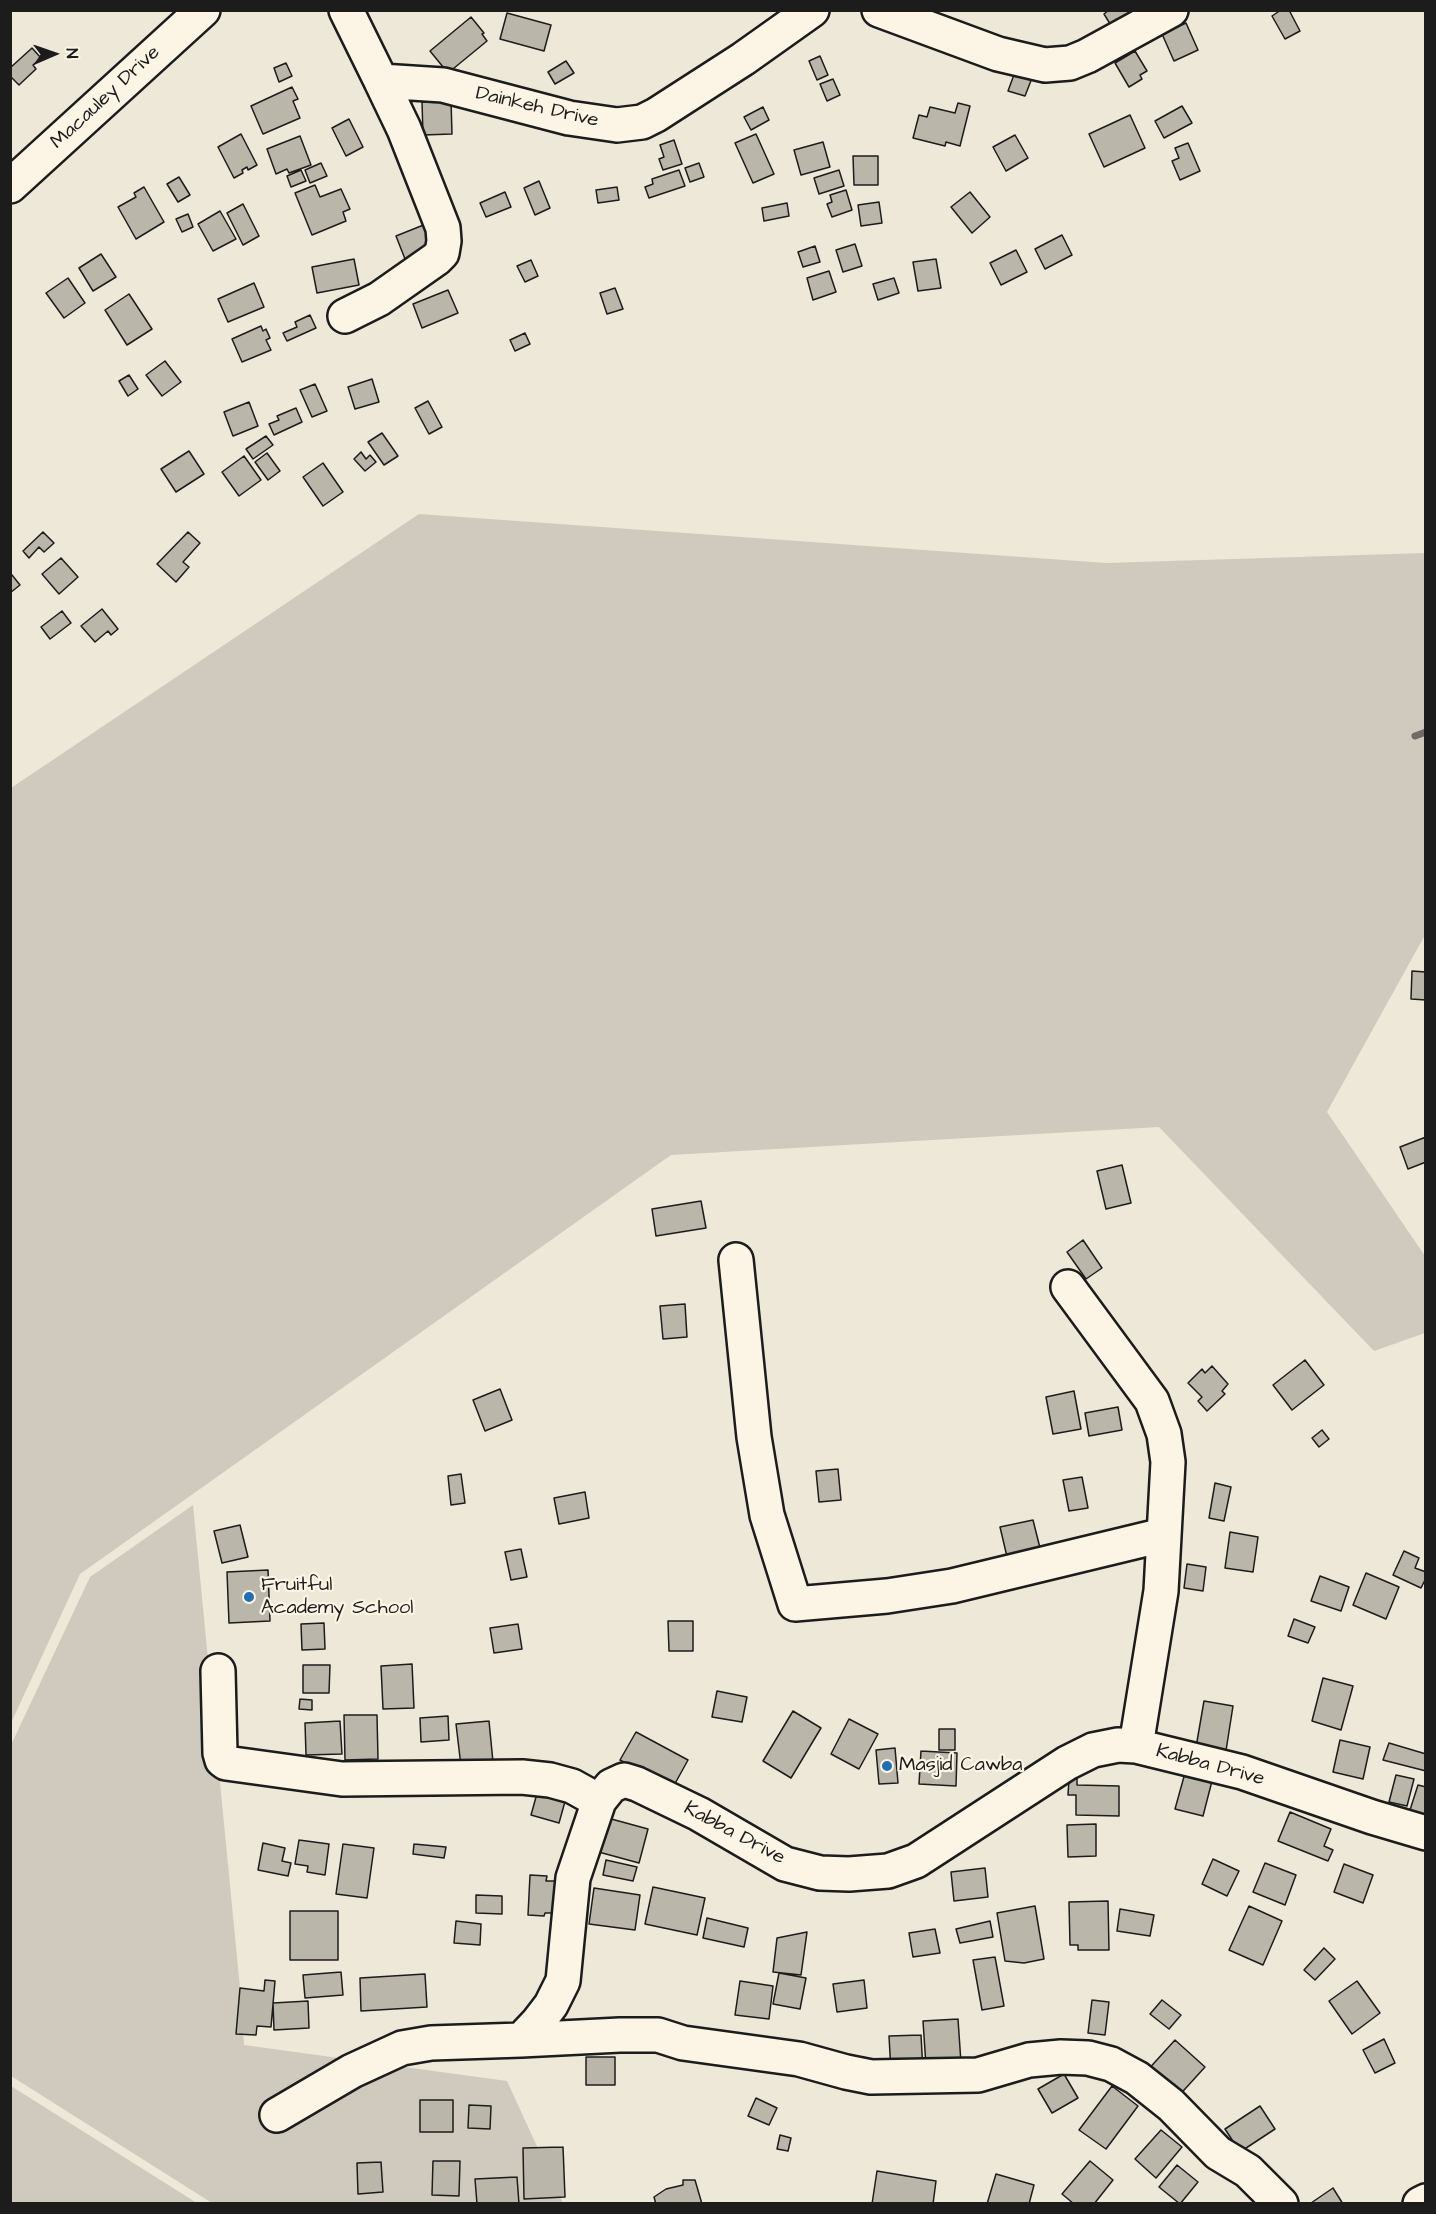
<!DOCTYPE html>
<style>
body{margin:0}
#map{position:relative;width:1436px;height:2214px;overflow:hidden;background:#eee8d9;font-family:"Architects Daughter",sans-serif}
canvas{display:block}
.frame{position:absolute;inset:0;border:12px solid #1c1c1c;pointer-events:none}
.north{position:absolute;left:24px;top:24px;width:60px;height:60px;-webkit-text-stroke:4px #fcf5e5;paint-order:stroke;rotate:88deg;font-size:16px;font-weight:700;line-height:24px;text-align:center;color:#1c1c1c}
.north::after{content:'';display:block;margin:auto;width:21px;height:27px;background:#1c1c1c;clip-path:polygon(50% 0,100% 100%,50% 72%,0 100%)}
</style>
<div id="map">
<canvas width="1436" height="2214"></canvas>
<div class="frame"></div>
<div class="north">N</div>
</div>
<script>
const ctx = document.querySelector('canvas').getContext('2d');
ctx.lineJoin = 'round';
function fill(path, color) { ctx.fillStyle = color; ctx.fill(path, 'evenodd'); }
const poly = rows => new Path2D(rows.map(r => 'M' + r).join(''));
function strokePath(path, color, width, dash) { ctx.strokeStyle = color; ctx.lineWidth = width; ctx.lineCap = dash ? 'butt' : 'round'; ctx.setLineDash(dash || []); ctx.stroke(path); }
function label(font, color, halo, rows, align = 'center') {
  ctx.font = font + ' "Architects Daughter",sans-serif'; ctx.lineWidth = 4.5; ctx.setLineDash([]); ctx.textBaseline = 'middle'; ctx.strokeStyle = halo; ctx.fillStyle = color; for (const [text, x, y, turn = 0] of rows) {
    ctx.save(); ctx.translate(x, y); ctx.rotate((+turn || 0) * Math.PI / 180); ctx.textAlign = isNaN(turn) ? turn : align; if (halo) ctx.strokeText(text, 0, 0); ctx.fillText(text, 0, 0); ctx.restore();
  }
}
fill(poly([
 [419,514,1106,563,1425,553,1425,935,1327,1112,1425,1256,1425,1333,1374,1351,1159,1127,671,1155,80,1574,11,1723,11,788],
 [193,1505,240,1988,244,2045,507,2081,563,2203,212,2203,11,2076,11,1745,90,1577],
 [10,2086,11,2086,197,2203,11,2203]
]), '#cfcabd');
strokePath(poly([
 [1415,736,1426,732]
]), '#6f6c67', 7);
const building = poly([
 [1109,10,1137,10,1112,27,1104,14,1109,10],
 [1281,10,1289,10,1300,31,1285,39,1272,16,1281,10],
 [507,13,551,25,544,51,500,39,507,13],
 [471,17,484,33,482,34,487,41,448,73,430,51,471,17],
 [1186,23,1198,50,1174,61,1162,34,1186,23],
 [32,48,41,58,33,65,36,69,19,85,10,76,10,68,32,48],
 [1135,51,1147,71,1140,75,1142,79,1129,87,1115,63,1135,51],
 [820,56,828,75,817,80,809,61,820,56],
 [566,61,574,73,555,84,548,72,566,61],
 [286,63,292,76,279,82,274,68,286,63],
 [1015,72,1032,78,1025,96,1008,91,1015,72],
 [833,79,840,95,827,101,820,84,833,79],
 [292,87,298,99,293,101,300,118,263,134,251,106,292,87],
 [451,100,452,134,423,135,422,102,451,100],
 [958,103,970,106,960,146,946,142,945,146,913,138,919,115,927,117,930,107,955,113,958,103],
 [1182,106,1192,123,1164,138,1155,121,1182,106],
 [763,107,769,120,751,130,744,117,763,107],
 [1130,115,1145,148,1104,167,1089,134,1130,115],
 [349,119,363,147,346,156,332,128,349,119],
 [241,134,257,165,248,170,247,167,242,170,243,173,234,178,218,147,241,134],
 [756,134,774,174,753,183,735,143,756,134],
 [1015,135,1028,158,1006,171,993,147,1015,135],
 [300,136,311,165,289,173,287,169,276,174,267,149,300,136],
 [674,140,682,164,663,170,659,159,664,157,660,145,674,140],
 [823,142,830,167,801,175,794,150,823,142],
 [1188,143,1200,171,1180,180,1172,161,1179,158,1175,148,1188,143],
 [853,156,878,156,878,185,854,185,853,156],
 [321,163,327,176,310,183,305,170,321,163],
 [699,163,704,177,690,182,685,168,699,163],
 [301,170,306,181,291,187,287,176,301,170],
 [679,170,685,186,649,198,645,187,653,184,652,179,679,170],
 [839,170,844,186,819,194,814,178,839,170],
 [179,177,190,195,178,202,167,184,179,177],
 [539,181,550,208,535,215,524,188,539,181],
 [315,185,320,197,341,189,350,209,343,212,346,221,312,235,295,193,315,185],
 [144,187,164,222,136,239,118,207,136,197,134,193,144,187],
 [617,187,619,200,598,203,596,190,617,187],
 [846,190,852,210,832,217,827,204,832,202,830,195,846,190],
 [505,192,511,207,486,217,480,203,505,192],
 [970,192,990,217,972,233,951,207,970,192],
 [879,202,882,223,861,226,858,205,879,202],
 [787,203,789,216,764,221,762,208,787,203],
 [243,204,259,236,243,245,227,213,243,204],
 [220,211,236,239,213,251,198,224,220,211],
 [188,214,193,227,182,232,176,219,188,214],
 [431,222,440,246,405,259,396,236,431,222],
 [1062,235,1072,255,1045,269,1035,249,1062,235],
 [855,244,862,266,843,272,836,250,855,244],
 [815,246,820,262,803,267,798,252,815,246],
 [1016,250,1027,272,1001,285,990,263,1016,250],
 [101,254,116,277,93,291,79,268,101,254],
 [354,259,359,285,317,293,312,267,354,259],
 [936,259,941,288,918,291,913,262,936,259],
 [531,260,538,276,525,282,517,266,531,260],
 [829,271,836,292,813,300,807,278,829,271],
 [68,278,85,303,64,318,46,293,68,278],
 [894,278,899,293,878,300,873,284,894,278],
 [254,283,264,307,228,322,218,299,254,283],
 [615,288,623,309,607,314,600,293,615,288],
 [448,290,458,313,422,328,413,304,448,290],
 [129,294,152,329,127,345,105,310,129,294],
 [310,315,316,328,287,341,283,333,297,327,295,322,310,315],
 [261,326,263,331,266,329,270,338,266,340,271,350,242,362,232,339,261,326],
 [525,333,530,344,515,351,510,340,525,333],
 [165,361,181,382,162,396,146,375,165,361],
 [129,375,138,389,128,396,119,381,129,375],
 [372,379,379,402,355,409,348,387,372,379],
 [315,384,327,411,312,417,300,390,315,384],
 [428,401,442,427,429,434,415,408,428,401],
 [249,402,258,426,233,436,224,412,249,402],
 [296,408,302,422,274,435,269,424,279,420,277,416,296,408],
 [382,433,398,456,384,465,368,442,382,433],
 [266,436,273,445,253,459,246,449,266,436],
 [189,451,204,474,176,492,161,469,189,451],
 [361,452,366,459,370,455,376,462,365,471,354,459,361,452],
 [267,453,280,471,268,480,255,462,267,453],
 [244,456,261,480,239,496,222,472,244,456],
 [323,463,343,492,323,506,303,477,323,463],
 [43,532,54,543,44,552,39,547,29,558,23,551,43,532],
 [188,532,200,543,183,562,189,567,176,582,157,564,188,532],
 [61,558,78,577,59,594,42,574,61,558],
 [12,575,20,585,10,593,10,577,12,575],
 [102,609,118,629,111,635,108,631,95,642,81,626,102,609],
 [62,611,71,623,50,639,41,627,62,611],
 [1412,971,1426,972,1426,1000,1411,999,1412,971],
 [1426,1137,1426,1162,1408,1169,1400,1147,1426,1137],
 [1122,1165,1131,1203,1106,1209,1097,1171,1122,1165],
 [701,1201,706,1228,656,1236,652,1209,701,1201],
 [1083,1240,1102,1268,1086,1279,1067,1252,1083,1240],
 [685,1304,687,1337,663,1339,660,1306,685,1304],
 [1305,1360,1324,1385,1292,1410,1273,1385,1305,1360],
 [1212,1366,1228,1384,1222,1391,1225,1394,1207,1411,1198,1401,1202,1397,1188,1383,1202,1369,1205,1373,1212,1366],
 [500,1389,512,1420,485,1431,473,1400,500,1389],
 [1074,1391,1081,1429,1053,1434,1046,1397,1074,1391],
 [1118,1407,1122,1430,1089,1436,1085,1413,1118,1407],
 [1322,1430,1329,1439,1319,1447,1312,1438,1322,1430],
 [838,1469,841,1500,819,1502,816,1471,838,1469],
 [461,1474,465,1503,451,1505,448,1476,461,1474],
 [1082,1477,1088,1508,1069,1511,1063,1480,1082,1477],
 [1215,1483,1231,1487,1224,1521,1209,1518,1215,1483],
 [585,1492,589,1518,559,1524,554,1498,585,1492],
 [1033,1520,1041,1552,1008,1561,1000,1527,1033,1520],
 [240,1525,248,1557,222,1563,214,1531,240,1525],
 [1230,1532,1258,1537,1253,1572,1225,1568,1230,1532],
 [521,1549,527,1577,511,1580,505,1552,521,1549],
 [1404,1551,1419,1558,1415,1568,1426,1572,1426,1578,1421,1588,1393,1575,1404,1551],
 [1187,1564,1206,1567,1203,1591,1184,1588,1187,1564],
 [268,1570,270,1621,229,1623,227,1572,268,1570],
 [1366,1573,1399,1587,1386,1619,1353,1605,1366,1573],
 [1320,1576,1349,1587,1341,1611,1311,1601,1320,1576],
 [1294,1619,1315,1627,1308,1643,1288,1636,1294,1619],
 [668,1621,693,1621,693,1651,669,1651,668,1621],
 [324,1623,325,1649,302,1650,301,1624,324,1623],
 [518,1624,522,1649,494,1653,490,1628,518,1624],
 [412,1664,414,1708,383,1709,381,1666,412,1664],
 [303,1665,330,1665,329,1693,303,1693,303,1665],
 [1323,1678,1353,1686,1341,1730,1312,1721,1323,1678],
 [717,1691,747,1697,742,1722,712,1717,717,1691],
 [300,1699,312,1700,312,1710,299,1709,300,1699],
 [1204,1701,1233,1706,1225,1757,1195,1753,1204,1701],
 [793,1711,821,1728,791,1778,763,1761,793,1711],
 [344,1715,377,1715,378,1759,345,1760,344,1715],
 [448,1716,449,1740,421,1742,420,1718,448,1716],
 [849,1719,878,1734,859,1769,831,1754,849,1719],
 [340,1721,342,1754,306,1755,305,1723,340,1721],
 [489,1721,493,1762,461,1766,456,1724,489,1721],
 [939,1729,955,1729,955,1750,939,1750,939,1729],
 [636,1732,688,1760,672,1789,620,1760,636,1732],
 [1340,1740,1370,1747,1363,1779,1333,1772,1340,1740],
 [1389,1743,1426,1754,1426,1771,1383,1760,1389,1743],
 [895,1748,898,1783,879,1784,876,1750,895,1748],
 [921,1751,957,1753,956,1786,919,1784,921,1751],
 [1185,1773,1212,1781,1203,1816,1175,1809,1185,1773],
 [1396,1775,1414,1779,1407,1806,1389,1802,1396,1775],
 [1069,1779,1077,1779,1077,1785,1119,1786,1119,1816,1076,1815,1076,1795,1068,1795,1069,1779],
 [1418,1785,1426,1787,1426,1815,1410,1810,1418,1785],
 [538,1790,566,1798,559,1823,531,1815,538,1790],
 [1290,1812,1331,1829,1324,1846,1333,1850,1328,1861,1278,1841,1290,1812],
 [604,1817,648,1829,639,1863,595,1851,604,1817],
 [1096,1824,1096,1856,1068,1857,1067,1825,1096,1824],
 [299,1840,329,1844,325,1875,307,1872,308,1866,295,1864,299,1840],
 [263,1843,285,1848,282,1861,291,1863,288,1876,258,1870,263,1843],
 [343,1844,374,1848,367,1898,336,1894,343,1844],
 [414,1844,446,1847,444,1858,413,1854,414,1844],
 [1213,1859,1239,1871,1227,1896,1202,1884,1213,1859],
 [606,1860,637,1867,633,1881,603,1875,606,1860],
 [1265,1863,1296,1875,1285,1905,1253,1892,1265,1863],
 [1344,1864,1373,1875,1363,1903,1334,1892,1344,1864],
 [985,1868,988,1897,954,1901,951,1872,985,1868],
 [530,1875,547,1876,546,1881,555,1881,554,1913,545,1913,544,1916,528,1915,530,1875],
 [653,1887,705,1898,697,1935,645,1924,653,1887],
 [594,1888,640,1895,635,1930,589,1924,594,1888],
 [476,1895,502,1896,502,1914,476,1913,476,1895],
 [1108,1901,1109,1950,1078,1950,1078,1945,1070,1945,1069,1902,1108,1901],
 [1035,1906,1044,1959,1024,1963,1005,1961,997,1913,1035,1906],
 [1249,1906,1282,1921,1263,1965,1229,1950,1249,1906],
 [1120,1909,1154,1915,1150,1936,1117,1931,1120,1909],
 [290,1911,338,1911,338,1960,290,1960,290,1911],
 [707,1918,748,1928,744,1947,703,1938,707,1918],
 [456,1921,481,1924,480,1945,454,1943,456,1921],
 [990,1921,993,1937,960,1943,956,1929,990,1921],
 [935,1929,940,1953,913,1957,909,1933,935,1929],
 [807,1932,801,1975,773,1972,777,1938,807,1932],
 [1324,1948,1335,1959,1315,1980,1304,1970,1324,1948],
 [995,1957,1004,2006,982,2010,973,1960,995,1957],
 [341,1972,343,1995,305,1998,303,1975,341,1972],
 [779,1973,806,1978,800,2009,773,2004,779,1973],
 [425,1974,427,2007,361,2011,360,1978,425,1974],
 [265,1980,275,1981,271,2027,257,2026,256,2035,236,2034,240,1988,264,1991,265,1980],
 [864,1980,867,2008,837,2012,833,1984,864,1980],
 [740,1981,773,1986,769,2019,735,2015,740,1981],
 [1357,1981,1380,2013,1352,2034,1329,2001,1357,1981],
 [1092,2000,1109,2002,1105,2035,1088,2033,1092,2000],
 [1162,2000,1181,2015,1169,2029,1150,2014,1162,2000],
 [308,2001,309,2028,274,2030,273,2003,308,2001],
 [958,2019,961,2063,926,2066,923,2021,958,2019],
 [921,2035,923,2071,891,2072,889,2036,921,2035],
 [1384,2039,1395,2063,1375,2073,1363,2050,1384,2039],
 [1175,2040,1205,2067,1175,2100,1145,2073,1175,2040],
 [586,2057,615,2057,615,2085,586,2085,586,2057],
 [1064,2074,1078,2098,1052,2113,1038,2089,1064,2074],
 [1112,2086,1138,2106,1106,2149,1079,2130,1112,2086],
 [756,2098,777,2108,769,2125,748,2116,756,2098],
 [420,2100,453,2100,453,2132,420,2132,420,2100],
 [469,2105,491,2106,490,2129,468,2128,469,2105],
 [1260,2106,1275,2129,1240,2152,1225,2129,1260,2106],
 [1161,2130,1182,2147,1156,2178,1135,2159,1161,2130],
 [780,2135,791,2138,788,2151,777,2149,780,2135],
 [563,2147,565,2197,524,2199,523,2148,563,2147],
 [433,2161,460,2161,459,2196,432,2195,433,2161],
 [1090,2161,1113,2180,1094,2204,1074,2204,1062,2194,1090,2161],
 [381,2162,383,2192,358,2194,357,2163,381,2162],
 [1177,2165,1198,2182,1180,2204,1159,2187,1177,2165],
 [877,2171,936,2181,933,2204,872,2204,877,2171],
 [996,2174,1034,2185,1029,2204,987,2204,996,2174],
 [517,2177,519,2204,477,2204,475,2179,517,2177],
 [683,2180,695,2180,702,2204,656,2204,654,2197,666,2189,683,2185,683,2180],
 [1333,2188,1343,2204,1311,2204,1311,2203,1333,2188]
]);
fill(building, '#bab6aa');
strokePath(building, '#1c1c1c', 1.5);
const minor = poly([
 [346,10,381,81,443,85,569,118,617,125,642,122,656,115,743,59,812,10],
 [879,10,998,54,1045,65,1070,63,1087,56,1171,10],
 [10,186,203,10],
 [345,316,379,299,436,259,442,253,444,241,443,228,404,129,381,81],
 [736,1260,754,1437,767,1515,795,1604,887,1596,952,1586,1163,1535],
 [1068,1287,1152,1401,1164,1434,1168,1462,1161,1591,1136,1746],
 [218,1671,220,1753,222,1760,226,1763,342,1779,522,1777,550,1780,572,1786,599,1801],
 [521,2040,620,2035,658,2035,683,2043,799,2059,846,2072,871,2077,978,2075,1029,2060,1061,2057,1088,2058,1111,2064,1137,2078,1171,2105,1218,2153,1248,2171,1281,2204],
 [277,2115,352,2071,402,2048,431,2043,521,2040,538,2022,551,2005,563,1981,573,1878,599,1801,611,1786,624,1780,637,1784,699,1814,785,1864,820,1873,849,1874,888,1871,916,1861,1067,1763,1093,1750,1118,1745,1136,1746,1242,1772,1372,1817,1426,1833],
 [1420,2204,1426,2201]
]);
strokePath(minor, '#1c1c1c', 38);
strokePath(minor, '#fcf5e5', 33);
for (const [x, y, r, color] of [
 [249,1597,6,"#1f6fb2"],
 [887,1766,6,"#1f6fb2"]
]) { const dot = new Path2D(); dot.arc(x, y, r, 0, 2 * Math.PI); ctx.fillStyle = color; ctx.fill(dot); strokePath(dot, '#fcf5e5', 2); }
label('20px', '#1c1c1c', '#fcf5e5', [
 ["Macauley Drive",106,98,-43],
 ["Dainkeh Drive",537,108,13],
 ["Kabba Drive",1210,1766,15],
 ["Kabba Drive",734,1834,28]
]);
label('20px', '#1c1c1c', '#fcf5e5', [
 ["Fruitful",261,1586],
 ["Academy School",261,1609],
 ["Masjid Cawba",899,1766]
], 'left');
</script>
